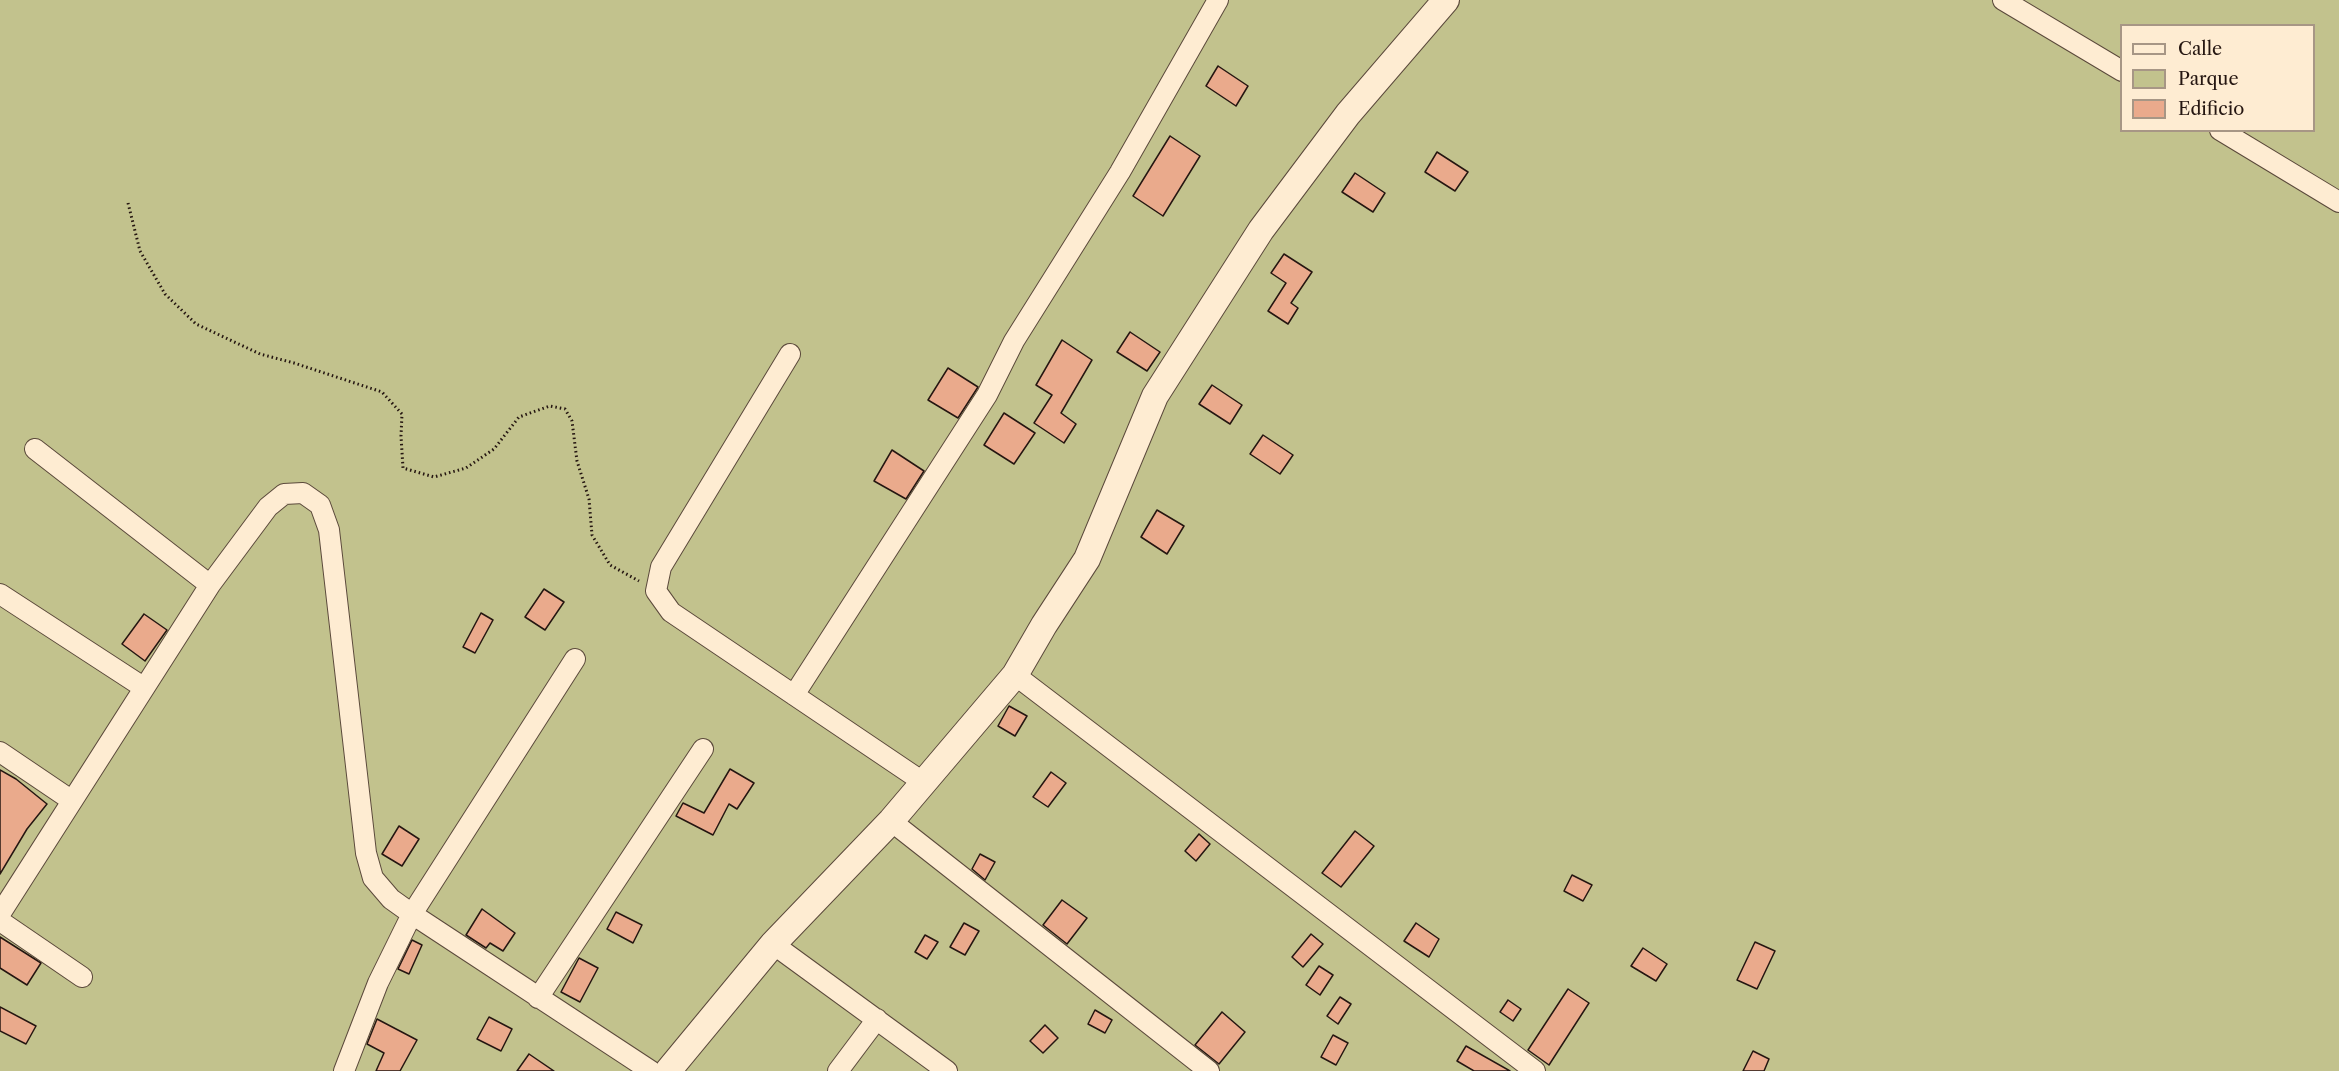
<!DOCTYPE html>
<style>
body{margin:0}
#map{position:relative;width:2339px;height:1071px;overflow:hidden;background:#fde2ba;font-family:"Libre Caslon Text",serif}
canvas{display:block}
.legend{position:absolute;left:2120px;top:24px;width:195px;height:108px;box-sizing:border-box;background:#feecd2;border:2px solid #a79685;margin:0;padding:8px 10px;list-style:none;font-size:18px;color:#251611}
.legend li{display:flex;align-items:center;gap:12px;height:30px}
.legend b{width:30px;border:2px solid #a79685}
</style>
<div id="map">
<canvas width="2339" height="1071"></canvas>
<ul class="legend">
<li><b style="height:8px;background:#feecd2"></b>Calle</li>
<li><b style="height:16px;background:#c2c28d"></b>Parque</li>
<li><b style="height:16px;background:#eaaa8c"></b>Edificio</li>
</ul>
</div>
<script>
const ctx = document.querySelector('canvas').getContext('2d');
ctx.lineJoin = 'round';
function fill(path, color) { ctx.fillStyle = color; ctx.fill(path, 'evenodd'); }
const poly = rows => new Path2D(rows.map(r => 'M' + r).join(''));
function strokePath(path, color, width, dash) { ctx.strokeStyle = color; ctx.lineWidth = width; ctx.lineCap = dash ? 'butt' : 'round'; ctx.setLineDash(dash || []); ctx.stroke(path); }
fill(poly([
 [0,0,2339,0,2339,1071,0,1071],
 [2122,26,2314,26,2314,130,2122,130]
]), '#c2c28d');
const building = poly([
 [1218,66,1248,86,1236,106,1206,86,1218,66],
 [1170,136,1200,156,1163,216,1133,196,1170,136],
 [1437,152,1468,172,1455,191,1425,172,1437,152],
 [1355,173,1385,193,1373,212,1342,192,1355,173],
 [1284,254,1312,272,1291,303,1298,308,1288,324,1268,311,1286,283,1271,273,1284,254],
 [1130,332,1160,352,1147,371,1117,352,1130,332],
 [1062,340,1092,360,1061,413,1076,424,1064,443,1034,423,1052,395,1036,385,1062,340],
 [948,368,978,387,958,418,928,400,948,368],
 [1212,385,1242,405,1230,424,1199,404,1212,385],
 [1004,413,1035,433,1014,464,984,445,1004,413],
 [1263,435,1293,455,1280,474,1250,454,1263,435],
 [892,450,924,471,906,499,874,481,892,450],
 [1157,510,1184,526,1167,554,1141,537,1157,510],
 [544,589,564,602,545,630,525,617,544,589],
 [481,613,493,620,475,653,463,647,481,613],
 [144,614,167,630,145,661,122,644,144,614],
 [1009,706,1027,716,1015,736,998,726,1009,706],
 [730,769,754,783,737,809,729,804,713,835,676,816,683,803,704,813,730,769],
 [0,770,16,779,47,804,27,829,0,874,0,770],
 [1051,772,1066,783,1048,807,1033,797,1051,772],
 [399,826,419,839,402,866,382,854,399,826],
 [1355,831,1374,846,1341,887,1322,873,1355,831],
 [1199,834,1210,844,1196,861,1185,851,1199,834],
 [980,854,995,862,985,880,972,869,980,854],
 [1572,875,1592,885,1583,901,1564,891,1572,875],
 [1062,900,1087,918,1067,944,1043,925,1062,900],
 [482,909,515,933,503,951,490,943,486,948,466,935,482,909],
 [616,912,642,925,633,943,607,929,616,912],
 [964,923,979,931,965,955,950,947,964,923],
 [1416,923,1439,939,1429,957,1404,941,1416,923],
 [1311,934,1323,944,1303,967,1292,957,1311,934],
 [925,935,938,942,927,959,915,952,925,935],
 [0,937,41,963,27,985,0,968,0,937],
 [412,940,422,945,409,974,398,969,412,940],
 [1755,942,1775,951,1757,989,1737,980,1755,942],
 [1643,948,1667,964,1656,981,1631,966,1643,948],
 [579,958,598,968,580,1002,561,992,579,958],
 [1319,966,1333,975,1320,995,1306,985,1319,966],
 [1568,989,1589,1003,1549,1065,1528,1050,1568,989],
 [1340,997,1351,1004,1338,1024,1327,1016,1340,997],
 [1508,1000,1521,1009,1513,1021,1500,1012,1508,1000],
 [0,1007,36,1026,26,1044,0,1031,0,1007],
 [1095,1010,1112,1020,1105,1033,1088,1024,1095,1010],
 [1222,1012,1245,1032,1219,1064,1195,1045,1222,1012],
 [489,1017,512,1029,501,1051,477,1039,489,1017],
 [377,1019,417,1040,400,1071,376,1071,384,1053,367,1044,377,1019],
 [1045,1025,1058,1038,1043,1053,1030,1041,1045,1025],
 [1333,1035,1348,1043,1336,1065,1321,1057,1333,1035],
 [1466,1046,1510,1071,1474,1071,1457,1061,1466,1046],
 [1753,1051,1769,1059,1764,1071,1743,1071,1753,1051],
 [529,1054,554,1071,517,1071,529,1054]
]);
fill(building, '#eaaa8c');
strokePath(building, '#251611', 1.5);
const minor = poly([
 [2003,0,2122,71],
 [2220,130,2339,202],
 [790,354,661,567,656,591,671,612,923,782],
 [35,449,210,585],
 [0,594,143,687],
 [1015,675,1535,1071],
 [794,695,987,395,1014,341,1120,172,1218,0],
 [0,752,71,800],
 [891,821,1209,1071],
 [0,914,210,585,268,507,284,494,303,493,320,505,329,530,366,853,373,878,391,899,412,914,651,1071],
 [0,921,82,977],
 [773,944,947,1071],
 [538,998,703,749],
 [344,1071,378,983,412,914,575,659],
 [838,1071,877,1019]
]);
const tertiary = poly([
 [668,1071,773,944,891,821,1015,675,1044,625,1087,559,1155,396,1261,230,1348,114,1446,0]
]);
strokePath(minor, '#5b493b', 22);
strokePath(tertiary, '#5b493b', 28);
strokePath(poly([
 [128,203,140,251,165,294,196,324,260,354,294,363,382,392,402,414,401,436,403,468,434,477,466,468,494,449,519,417,550,406,565,409,572,421,577,461,589,499,592,535,610,565,639,581]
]), '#251611', 3, [1.5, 3]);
strokePath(minor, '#feecd2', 20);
strokePath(tertiary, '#feecd2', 26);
</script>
